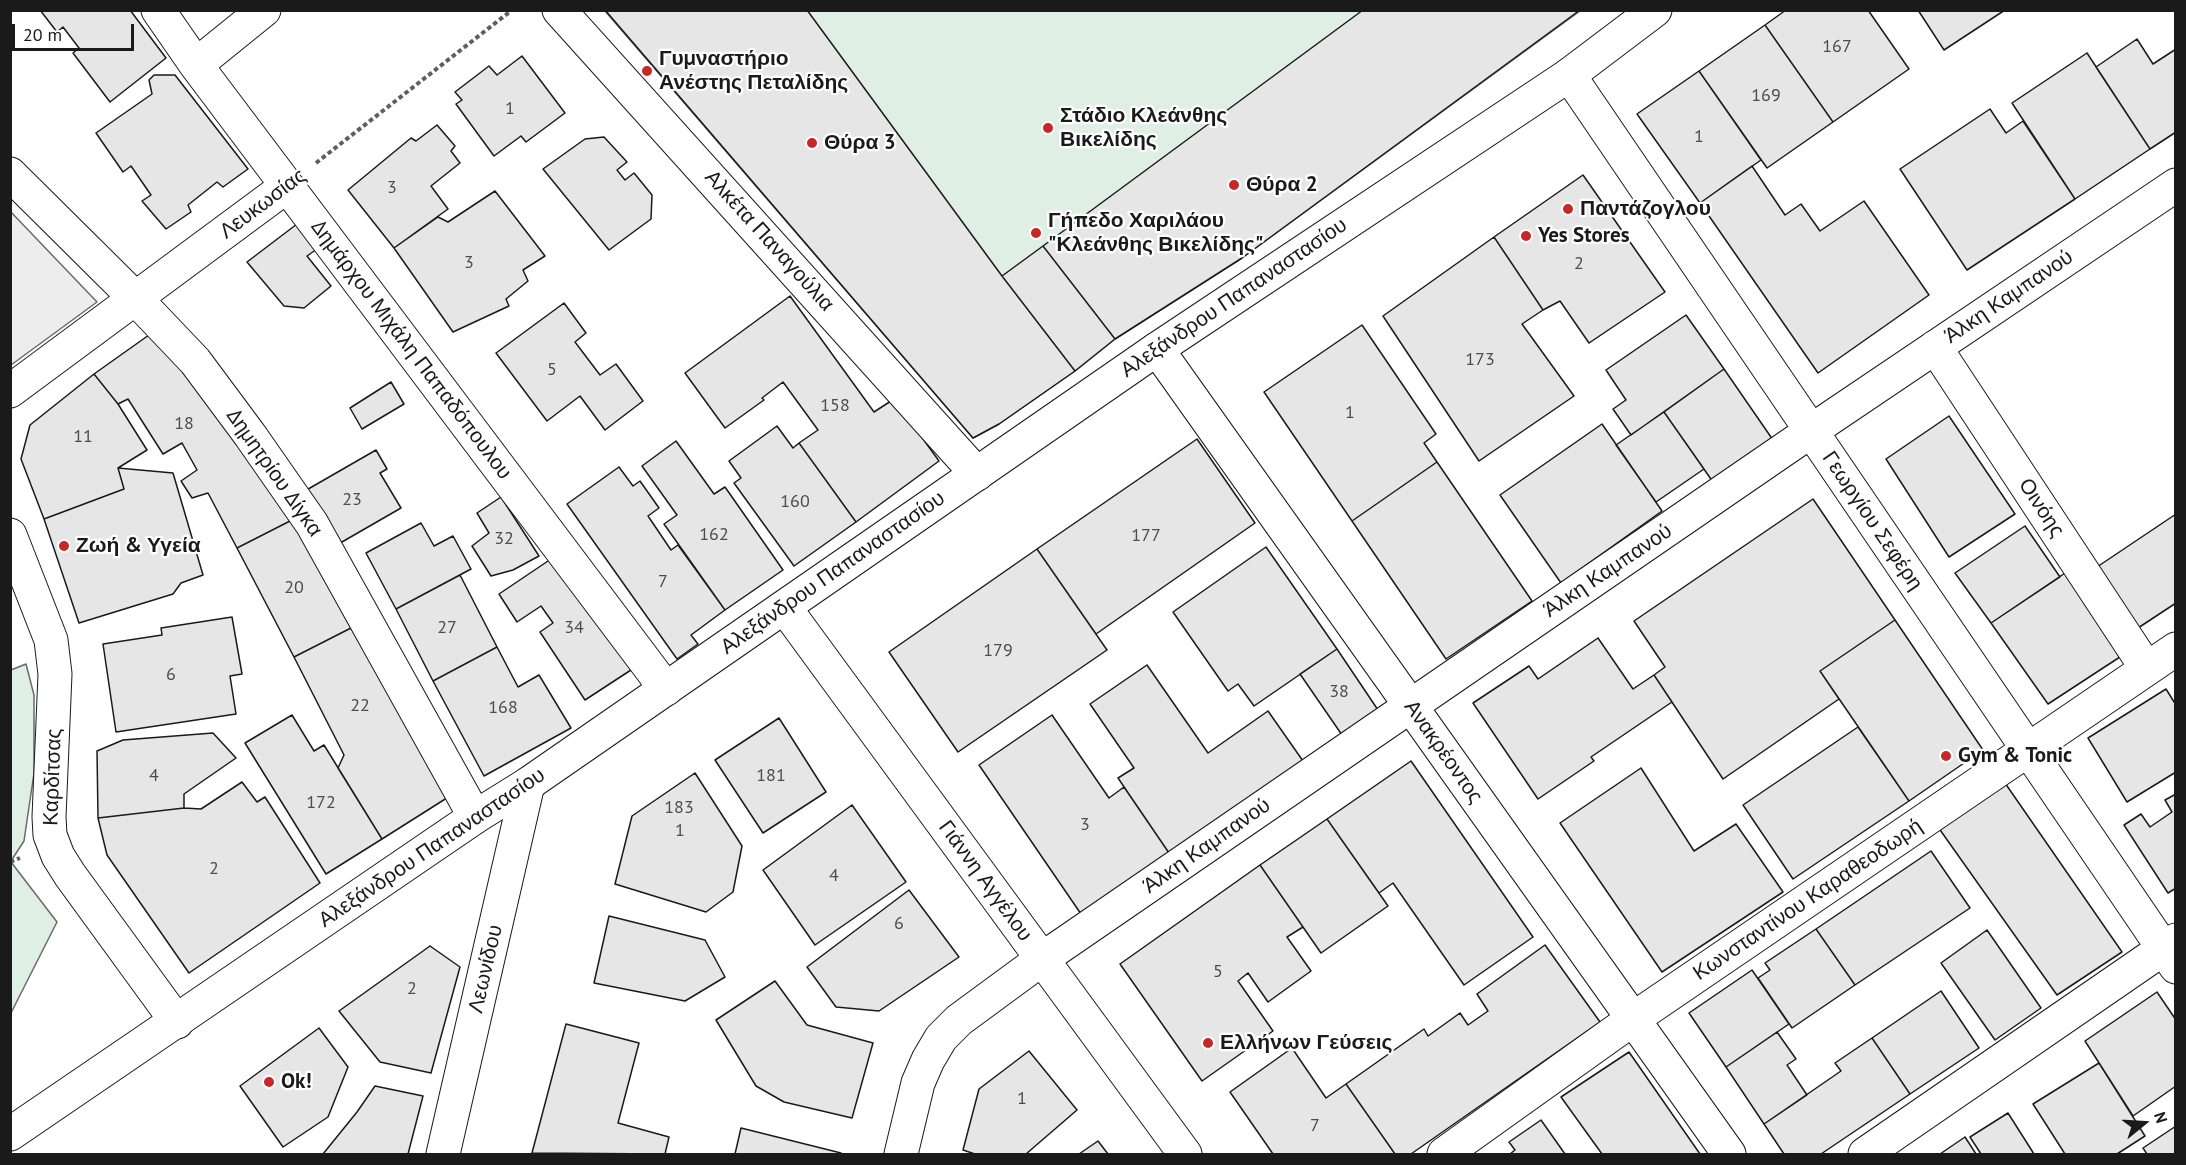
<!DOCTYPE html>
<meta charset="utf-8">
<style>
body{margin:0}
#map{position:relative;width:2186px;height:1165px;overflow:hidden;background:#fff;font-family:"PT Sans",sans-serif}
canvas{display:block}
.frame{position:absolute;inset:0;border:12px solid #1a1a1a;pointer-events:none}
.north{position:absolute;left:2114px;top:1093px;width:60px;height:60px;-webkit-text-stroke:4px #fff;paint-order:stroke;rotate:72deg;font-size:16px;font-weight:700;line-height:24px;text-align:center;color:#1a1a1a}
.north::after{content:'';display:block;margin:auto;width:21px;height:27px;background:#1a1a1a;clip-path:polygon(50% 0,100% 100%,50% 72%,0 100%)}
.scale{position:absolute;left:12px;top:24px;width:122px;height:27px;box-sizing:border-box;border:3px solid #1a1a1a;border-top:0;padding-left:8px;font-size:18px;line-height:21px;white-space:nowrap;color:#1a1a1a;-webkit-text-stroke:4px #fff;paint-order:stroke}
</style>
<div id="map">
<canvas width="2186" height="1165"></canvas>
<div class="frame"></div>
<div class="north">N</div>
<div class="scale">20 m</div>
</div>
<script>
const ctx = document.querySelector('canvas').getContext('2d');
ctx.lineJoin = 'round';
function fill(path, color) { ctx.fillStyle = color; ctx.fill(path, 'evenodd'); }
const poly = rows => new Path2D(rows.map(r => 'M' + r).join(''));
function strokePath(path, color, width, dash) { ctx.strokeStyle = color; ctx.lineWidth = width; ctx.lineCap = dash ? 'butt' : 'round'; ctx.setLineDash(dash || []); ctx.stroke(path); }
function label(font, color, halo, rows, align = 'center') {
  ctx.font = font + ' "PT Sans",sans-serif'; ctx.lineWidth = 4.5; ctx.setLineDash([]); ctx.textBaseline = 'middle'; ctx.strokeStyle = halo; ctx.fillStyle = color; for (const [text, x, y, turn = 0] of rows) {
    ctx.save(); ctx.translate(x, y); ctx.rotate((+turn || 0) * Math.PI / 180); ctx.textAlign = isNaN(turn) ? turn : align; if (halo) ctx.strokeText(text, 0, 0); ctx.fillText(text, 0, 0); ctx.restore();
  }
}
const green = poly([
 [605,11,1580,11,1242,258,1115,339,1075,371,999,424,973,438,605,11],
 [26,664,34,695,34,773,24,841,11,861,11,670,26,664],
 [11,862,57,922,11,1013,11,862]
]);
fill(green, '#e0efe3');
strokePath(green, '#6a6a6a', 1.5);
const parking = poly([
 [10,211,97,302,11,365,10,365,10,211]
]);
fill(parking, '#ededed');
strokePath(parking, '#6a6a6a', 1.5);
const building = poly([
 [40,10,130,10,166,58,110,102,73,53,79,48,63,27,57,32,40,10],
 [605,10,807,10,1002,276,1075,371,999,424,973,438,605,10],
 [1363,10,1580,10,1242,258,1115,339,1043,246,1363,10],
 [1786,10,1868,10,1909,69,1833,122,1765,25,1786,10],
 [1918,10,2005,10,1944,50,1918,10],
 [1765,25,1833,122,1767,168,1699,71,1765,25],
 [2137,39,2153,64,2176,49,2176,132,2150,149,2096,67,2137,39],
 [2087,53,2150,149,2075,199,2012,103,2087,53],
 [522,56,565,113,526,142,521,136,494,156,456,104,462,100,455,92,489,66,497,75,522,56],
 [1699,71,1761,160,1700,203,1637,114,1699,71],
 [154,75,175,75,248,169,223,187,217,182,188,205,191,212,166,229,142,201,151,195,131,166,123,172,96,133,152,94,149,80,154,75],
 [1990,109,2006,133,2023,121,2075,199,1967,270,1900,169,1990,109],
 [437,125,455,146,451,151,460,163,431,186,448,209,394,248,348,190,411,138,416,141,437,125],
 [604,137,627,162,617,170,625,180,634,173,652,195,651,219,609,250,543,169,585,139,604,137],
 [1752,166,1785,215,1801,204,1820,231,1864,201,1929,295,1818,373,1700,203,1752,166],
 [1583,175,1665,292,1589,343,1560,301,1543,310,1494,237,1583,175],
 [495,191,545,256,523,270,528,281,506,299,509,306,453,332,394,248,438,217,448,222,495,191],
 [297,224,317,249,307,256,331,286,304,308,284,306,247,262,297,224],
 [1494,237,1543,310,1522,324,1574,396,1479,461,1383,316,1494,237],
 [1043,246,1115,339,1075,371,1002,276,1043,246],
 [790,296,874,412,894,399,939,461,856,522,799,443,818,430,783,382,762,398,764,400,725,428,685,373,790,296],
 [564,303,586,333,575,342,600,375,616,364,643,401,605,430,580,396,547,421,496,353,564,303],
 [1686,315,1724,369,1631,435,1613,409,1626,400,1606,370,1686,315],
 [1362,325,1436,434,1424,443,1437,462,1352,521,1264,392,1362,325],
 [156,330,292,520,237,548,208,493,192,498,181,481,197,470,182,443,163,454,128,399,118,404,94,374,156,330],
 [1724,369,1773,440,1713,482,1664,412,1724,369],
 [94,374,118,404,147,450,118,468,124,489,44,519,21,459,30,425,94,374],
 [391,382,404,404,362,429,350,408,391,382],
 [1664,412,1704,469,1656,502,1616,445,1664,412],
 [1949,416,2015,514,1949,557,1886,459,1949,416],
 [1602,424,1662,511,1561,583,1500,495,1602,424],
 [777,426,793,448,799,443,856,522,794,566,734,483,741,478,729,461,777,426],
 [1197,439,1255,523,1096,634,1037,549,1197,439],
 [676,441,714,494,725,487,783,570,725,610,664,524,677,515,642,466,676,441],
 [376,450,387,469,380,473,401,508,335,546,303,492,376,450],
 [1437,462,1532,601,1446,659,1352,521,1437,462],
 [619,467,633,486,640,481,659,508,648,516,671,550,678,545,725,610,691,635,698,644,677,659,567,504,619,467],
 [118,468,173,473,203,575,181,583,173,594,79,623,44,519,124,489,118,468],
 [501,497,539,556,513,570,491,576,472,546,489,533,477,513,501,497],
 [1813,499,1895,620,1820,671,1839,699,1723,779,1654,675,1665,667,1634,621,1813,499],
 [2176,514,2176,603,2135,630,2094,569,2176,514],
 [292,520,351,628,294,657,237,548,292,520],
 [421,523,434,546,453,536,471,569,396,609,366,553,421,523],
 [2025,526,2060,577,1991,623,1955,573,2025,526],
 [1266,547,1337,649,1254,706,1238,684,1228,691,1173,612,1266,547],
 [1037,549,1107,650,958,752,889,652,1037,549],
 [554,557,631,670,585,700,540,632,553,623,541,606,517,622,499,594,554,557],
 [2068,571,2126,653,2048,704,1991,623,2068,571],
 [460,575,497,647,433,681,396,609,460,575],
 [232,617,242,674,230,676,236,714,116,732,103,644,162,635,161,628,232,617],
 [1895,620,1983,750,1909,801,1820,671,1895,620],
 [351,628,450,796,382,839,338,768,344,755,294,657,351,628],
 [1598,638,1633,689,1654,675,1672,702,1591,757,1594,761,1538,799,1473,703,1529,666,1538,679,1598,638],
 [497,647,518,687,539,675,571,728,484,776,433,681,497,647],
 [1337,649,1378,710,1342,735,1300,674,1337,649],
 [1147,665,1208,753,1268,711,1303,761,1169,853,1118,778,1134,768,1090,704,1147,665],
 [2166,689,2176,705,2176,772,2127,802,2088,738,2166,689],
 [292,715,314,751,324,745,382,839,326,874,245,743,292,715],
 [1052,715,1109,798,1124,787,1169,853,1081,914,979,765,1052,715],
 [779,718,826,792,763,833,715,760,779,718],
 [1858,727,1909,801,1793,879,1743,805,1858,727],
 [213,733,236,758,184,794,184,808,98,818,97,751,123,740,213,733],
 [1411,761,1533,937,1464,985,1393,883,1379,893,1327,819,1411,761],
 [1641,768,1694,851,1736,824,1783,892,1662,972,1560,823,1641,768],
 [695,773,742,846,733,892,706,912,615,884,632,816,695,773],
 [242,782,257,802,265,797,320,883,189,973,107,855,98,818,184,808,201,809,242,782],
 [2005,783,2122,952,2057,995,1938,827,2005,783],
 [2176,794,2176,888,2168,893,2124,825,2141,814,2150,827,2172,812,2165,800,2176,794],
 [852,805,906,882,815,945,763,870,852,805],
 [1327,819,1388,906,1321,953,1260,865,1327,819],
 [1931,851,1970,908,1855,985,1816,929,1931,851],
 [1260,865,1303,927,1287,937,1311,971,1268,1002,1248,973,1238,981,1273,1031,1202,1081,1120,964,1260,865],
 [909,890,959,957,879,1011,836,1007,807,967,909,890],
 [609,916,705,940,725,977,685,1001,594,983,609,916],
 [1816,929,1855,985,1792,1028,1758,978,1770,970,1765,963,1816,929],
 [1987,930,2041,1008,1995,1040,1941,963,1987,930],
 [1545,945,1600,1022,1411,1154,1395,1154,1346,1084,1424,1029,1428,1036,1460,1013,1468,1025,1488,1011,1477,994,1545,945],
 [430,946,460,967,431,1073,380,1062,339,1011,430,946],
 [1752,970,1789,1024,1726,1067,1689,1013,1752,970],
 [775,981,807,1025,873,1043,852,1118,784,1102,756,1086,716,1020,775,981],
 [1941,991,1979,1048,1910,1094,1872,1038,1941,991],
 [2157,992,2176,1020,2176,1086,2133,1116,2085,1041,2157,992],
 [566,1024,639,1043,618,1123,669,1137,665,1154,532,1153,566,1024],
 [319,1028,348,1067,328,1117,283,1147,240,1086,319,1028],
 [1777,1032,1796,1059,1787,1065,1807,1095,1764,1124,1726,1067,1777,1032],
 [1872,1038,1910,1094,1821,1154,1784,1154,1764,1124,1841,1071,1835,1063,1872,1038],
 [1292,1048,1326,1098,1346,1084,1395,1154,1273,1154,1230,1092,1292,1048],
 [1029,1051,1077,1110,1026,1154,975,1154,963,1150,979,1089,1029,1051],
 [1629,1052,1700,1154,1602,1154,1561,1097,1629,1052],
 [2099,1063,2145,1136,2117,1154,2065,1154,2033,1104,2099,1063],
 [375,1086,423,1096,408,1154,323,1154,357,1112,375,1086],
 [2008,1113,2034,1154,1981,1154,1970,1137,2008,1113],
 [1541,1120,1565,1154,1510,1154,1515,1150,1509,1142,1541,1120],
 [2176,1126,2176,1154,2147,1154,2143,1148,2176,1126],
 [741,1128,841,1153,841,1154,735,1154,741,1128],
 [1965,1137,1976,1154,1940,1154,1965,1137],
 [1098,1141,1108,1154,1079,1154,1098,1141]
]);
fill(building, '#e6e6e6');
strokePath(building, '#1a1a1a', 1.5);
const minor = poly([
 [158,10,196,65,666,689],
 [559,10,977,474],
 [196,65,264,10],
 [1569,75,2176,967],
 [10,174,135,298,195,361,250,435,312,524,475,817],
 [1935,347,2147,669],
 [1157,349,1729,1154],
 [10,391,287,186],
 [10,535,51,640,55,674,49,817,50,835,58,856,70,875,177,1022],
 [785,608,1185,1154],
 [443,1154,528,784],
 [901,1154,918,1083,928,1060,941,1038,959,1020,1042,959,1811,431,2176,185],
 [1444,1154,1633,1019,2176,649],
 [1865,1154,2176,940]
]);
const major = poly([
 [10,1134,475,817,528,784,1157,349,1569,75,1655,10]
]);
strokePath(minor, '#1a1a1a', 35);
strokePath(major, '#1a1a1a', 35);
strokePath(poly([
 [316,163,512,10],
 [10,862,20,858]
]), '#5f5f5f', 4, [4.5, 3]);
strokePath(minor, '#fff', 33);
strokePath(major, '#fff', 33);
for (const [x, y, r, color] of [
 [647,71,6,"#c62828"],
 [1048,128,6,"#c62828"],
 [812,143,6,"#c62828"],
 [1234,185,6,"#c62828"],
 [1568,209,6,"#c62828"],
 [1036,233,6,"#c62828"],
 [1526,236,6,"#c62828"],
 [64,546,6,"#c62828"],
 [1946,756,6,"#c62828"],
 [1208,1043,6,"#c62828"],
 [269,1082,6,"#c62828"]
]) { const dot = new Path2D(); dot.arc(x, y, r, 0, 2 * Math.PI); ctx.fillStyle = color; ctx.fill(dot); strokePath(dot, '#fff', 2); }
label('18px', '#4d4d4d', null, [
 ["167",1837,47],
 ["169",1766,96],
 ["1",510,109],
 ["1",1699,137],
 ["3",392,188],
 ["3",469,263],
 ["2",1579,264],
 ["173",1480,360],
 ["5",552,370],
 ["158",835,406],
 ["1",1350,413],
 ["18",184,424],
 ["11",83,437],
 ["23",352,500],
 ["160",795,502],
 ["162",714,535],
 ["177",1146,536],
 ["32",504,539],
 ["7",663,582],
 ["20",294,588],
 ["27",447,628],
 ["34",574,628],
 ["179",998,651],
 ["6",171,675],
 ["38",1339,692],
 ["22",360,706],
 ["168",503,708],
 ["4",154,776],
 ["181",771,776],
 ["172",321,803],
 ["183",679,808],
 ["3",1085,825],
 ["1",680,831],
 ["2",214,869],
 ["4",834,876],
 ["6",899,924],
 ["5",1218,972],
 ["2",412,989],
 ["1",1022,1099],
 ["7",1315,1126]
]);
label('bold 21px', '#1a1a1a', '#fff', [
 ["Γυμναστήριο",659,59],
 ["Ανέστης Πεταλίδης",659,83],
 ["Στάδιο Κλεάνθης",1060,116],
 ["Βικελίδης",1060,140],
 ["Θύρα 3",824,143],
 ["Θύρα 2",1246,185],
 ["Παντάζογλου",1580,209],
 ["Γήπεδο Χαριλάου",1048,221],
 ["\"Κλεάνθης Βικελίδης\"",1048,245],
 ["Yes Stores",1538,236],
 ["Ζωή & Υγεία",76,546],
 ["Gym & Tonic",1958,756],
 ["Ελλήνων Γεύσεις",1220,1043],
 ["Ok!",281,1082]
], 'left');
label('21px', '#1a1a1a', '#fff', [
 ["Λευκωσίας",263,204,-37],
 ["Αλκέτα Παναγούλια",769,241,48],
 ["Άλκη Καμπανού",2009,297,-34],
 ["Αλεξάνδρου Παπαναστασίου",1234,298,-34],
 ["Δημάρχου Μιχάλη Παπαδόπουλου",411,350,53],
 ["Δημητρίου Δίγκα",274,473,55],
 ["Οινόης",2041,508,57],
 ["Γεωργίου Σεφέρη",1872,521,56],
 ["Άλκη Καμπανού",1608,571,-34],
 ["Αλεξάνδρου Παπαναστασίου",833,573,-35],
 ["Ανακρέοντος",1443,752,55],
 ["Καρδίτσας",53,777,-88],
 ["Άλκη Καμπανού",1207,846,-35],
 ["Αλεξάνδρου Παπαναστασίου",432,848,-34],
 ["Γιάννη Αγγέλου",985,881,54],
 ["Κωνσταντίνου Καραθεοδωρή",1808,900,-34],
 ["Λεωνίδου",486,969,-77]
]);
</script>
